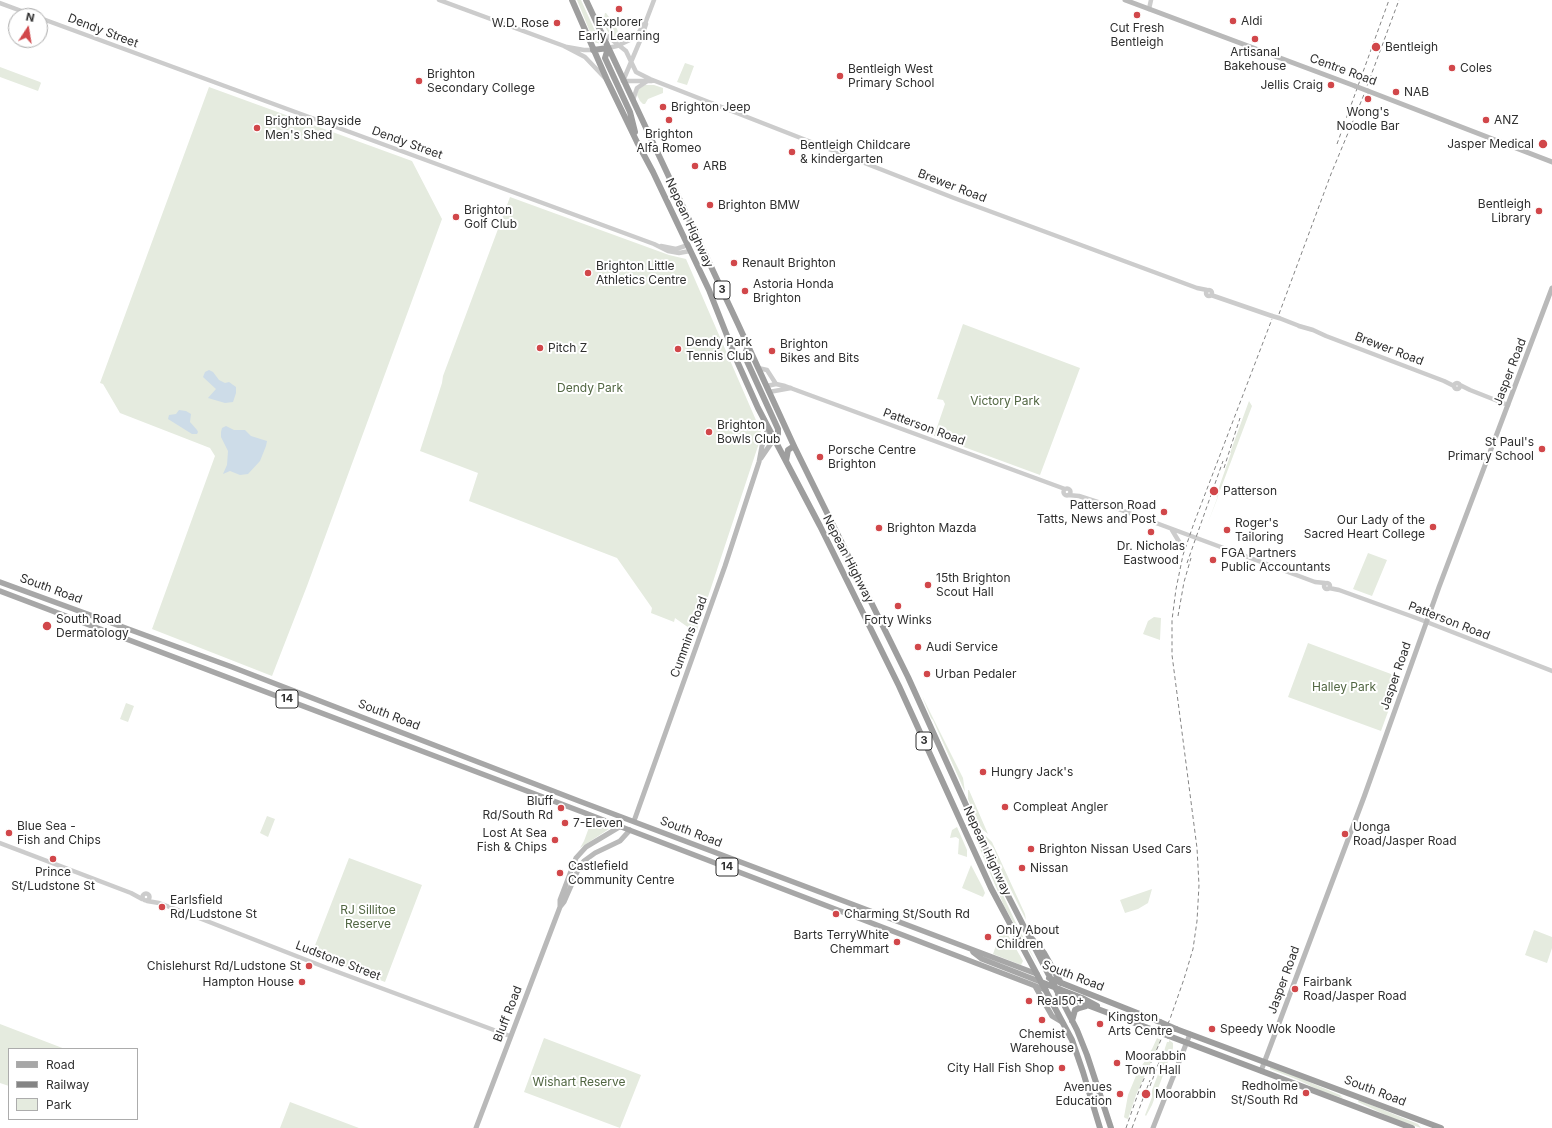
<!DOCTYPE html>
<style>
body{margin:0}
#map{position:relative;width:1552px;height:1128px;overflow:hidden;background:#fff;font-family:Inter,sans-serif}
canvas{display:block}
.legend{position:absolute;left:8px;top:1048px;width:130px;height:72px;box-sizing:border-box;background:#fff;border:1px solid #acacac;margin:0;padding:5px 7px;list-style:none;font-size:12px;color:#2f2f2f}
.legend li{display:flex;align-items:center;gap:8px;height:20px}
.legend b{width:20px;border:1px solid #acacac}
.north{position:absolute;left:8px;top:8px;width:40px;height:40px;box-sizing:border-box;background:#fff;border:1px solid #acacac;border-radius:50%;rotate:12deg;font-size:11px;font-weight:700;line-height:16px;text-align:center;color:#2f2f2f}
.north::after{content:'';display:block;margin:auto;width:14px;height:18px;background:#d1474a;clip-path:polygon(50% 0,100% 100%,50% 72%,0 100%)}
</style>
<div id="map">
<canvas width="1552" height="1128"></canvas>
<ul class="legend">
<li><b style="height:5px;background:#a7a7a7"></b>Road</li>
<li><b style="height:5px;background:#848484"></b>Railway</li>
<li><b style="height:11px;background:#e5ebdf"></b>Park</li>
</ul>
<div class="north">N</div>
</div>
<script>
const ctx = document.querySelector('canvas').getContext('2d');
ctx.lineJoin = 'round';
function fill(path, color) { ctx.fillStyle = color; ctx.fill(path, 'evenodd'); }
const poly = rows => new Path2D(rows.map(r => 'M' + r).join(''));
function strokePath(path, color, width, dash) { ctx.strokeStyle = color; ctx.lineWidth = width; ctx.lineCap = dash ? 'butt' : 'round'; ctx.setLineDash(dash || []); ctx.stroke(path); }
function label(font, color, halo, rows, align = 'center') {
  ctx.font = font + ' Inter,sans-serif'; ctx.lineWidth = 4; ctx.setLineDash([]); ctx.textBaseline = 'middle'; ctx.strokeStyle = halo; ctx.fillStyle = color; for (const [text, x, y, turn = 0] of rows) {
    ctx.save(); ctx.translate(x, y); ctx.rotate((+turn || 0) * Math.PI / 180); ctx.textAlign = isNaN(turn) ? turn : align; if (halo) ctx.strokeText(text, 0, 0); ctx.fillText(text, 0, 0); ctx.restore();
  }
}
fill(poly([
 [577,0,581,0,601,44,594,42],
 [605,13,606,13,615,25,622,39,616,39,608,32,603,23],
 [685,63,694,66,687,85,677,82],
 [0,67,40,82,41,83,38,91,0,77],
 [645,85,654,85,663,88,663,93,648,99,645,104,643,104,640,101,637,95,638,89],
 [209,87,412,161,442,219,307,586,272,676,152,629,215,456,210,448,120,413,103,384,100,383],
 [510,197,669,255,686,259,762,434,696,633,675,618,674,622,651,613,652,608,617,558,469,501,478,473,420,451,442,383,443,376],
 [963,324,1080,368,1040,475,934,436,945,404,943,400,937,399],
 [1249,401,1252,406,1207,525,1218,497,1216,496,1231,453,1230,453],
 [1368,553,1387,560,1372,596,1353,589],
 [1154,617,1161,618,1160,640,1143,634,1148,621],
 [1308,643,1399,677,1400,679,1381,731,1288,697],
 [922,696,963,778,965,792,933,720,931,718],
 [126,703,134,706,128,722,120,719],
 [968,790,969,790,988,834,983,830,979,824,968,799],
 [267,816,275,819,268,837,260,833],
 [591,822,609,829,580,848,584,841],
 [957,827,967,850,967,857,958,854,959,839,956,837,950,838,952,830],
 [985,835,992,842,1025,914,1026,920,997,862,995,851,992,846,987,841],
 [978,841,1015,921,1038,966,1004,906,977,842],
 [349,858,422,885,385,982,316,955,314,948],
 [971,865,983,888,985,893,983,897,962,888],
 [1152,889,1148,903,1138,909,1125,913,1120,900],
 [1003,926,1023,961,1021,965,993,954],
 [1534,930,1552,937,1552,948,1547,963,1525,955],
 [0,1024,65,1049,9,1049,9,1086,0,1083],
 [544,1038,641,1075,620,1128,524,1092],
 [1157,1038,1161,1040,1136,1095,1128,1119,1125,1118,1124,1117,1128,1095,1138,1071,1145,1061,1144,1060,1152,1049],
 [1169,1040,1173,1043,1173,1048,1152,1105,1146,1116,1145,1115,1152,1097,1152,1090,1162,1064,1160,1063,1167,1042,1169,1042],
 [1270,1067,1295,1076,1340,1095,1343,1098,1323,1092,1298,1080,1270,1069],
 [1359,1100,1418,1124,1421,1128,1394,1119,1358,1102],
 [290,1102,359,1128,280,1128]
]), '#e5ebdf');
fill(poly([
 [209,370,213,372,219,380,225,383,229,382,236,387,236,393,233,402,225,403,208,398,216,389,203,377,205,372],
 [179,410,186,411,191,414,190,422,197,430,198,432,197,434,192,434,168,419,169,415,176,414],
 [226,426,234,430,245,430,251,436,267,441,266,446,260,461,248,474,240,475,230,471,223,474,227,465,228,451,221,437,221,432,222,428]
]), '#cddce8');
strokePath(poly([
 [439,0,564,46,585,57,604,77],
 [0,3,35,16],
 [1149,9,1151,0],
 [40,18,654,244,668,251,679,253,690,251],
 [601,31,626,51,636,72,650,79,954,198,1197,288,1207,290],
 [567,47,584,50,593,50],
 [608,48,617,46,636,37,646,21,654,0],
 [623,81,642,36,646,24],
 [623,81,652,81],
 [633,100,637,88,646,82],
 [661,246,676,249,688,245],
 '1206 293a3 3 0 1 1 6 0a3 3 0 1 1-6 0Z',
 [1211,295,1272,316],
 [1279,318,1302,327],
 [1299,326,1313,330,1326,336,1444,381,1454,386],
 [758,368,767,370,776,384],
 '1454 386a3 3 0 1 1 6 0a3 3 0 1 1-6 0Z',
 [1460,385,1470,390,1508,405],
 [767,386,776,384,785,386,1065,489],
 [769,392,791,388],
 '1063.5 492a3.5 3.5 0 1 1 7 0a3.5 3.5 0 1 1-7 0Z',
 [1068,495,1079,496,1113,507,1315,582,1325,583],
 [1172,530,1181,545],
 '1324 586a3 3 0 1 1 6 0a3 3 0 1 1-6 0Z',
 [1329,588,1339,590,1419,619,1552,671],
 [0,843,131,893,142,899],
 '142.5 897a3.5 3.5 0 1 1 7 0a3.5 3.5 0 1 1-7 0Z',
 [147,901,159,903,199,918,327,968,510,1036]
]), '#ccc', 4.5);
strokePath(poly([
 [1125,0,1355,86],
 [1368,91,1552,162],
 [761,458,774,439],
 [634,821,725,566,759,462,762,446,768,428],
 [560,907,564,902,578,870,584,861,595,853,620,841,630,830],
 [1261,1071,1364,797,1439,587,1552,288],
 [476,1128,560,907,560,900,576,858,586,847,621,826],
 [1153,1128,1190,1034]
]), '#b9b9b9', 5);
strokePath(poly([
 [0,582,232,667,579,801,1037,974],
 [0,591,585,813,1046,990],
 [973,952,982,959,1041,982],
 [1035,986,1052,1016,1062,1022]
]), '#a7a7a7', 5.5);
strokePath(poly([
 [572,0,607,80,637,142,653,172,709,290,737,361,758,408,820,526,899,686,991,888,1072,1040,1083,1072,1100,1128],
 [586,0,738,324,794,446,908,677,1000,880,1077,1030,1087,1055,1111,1128],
 [608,48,605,58,630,112,635,132],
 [593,50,608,48],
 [748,346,745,354,746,359,778,429,778,434,774,439],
 [786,461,788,450,794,446],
 [1032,939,1044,953,1061,983],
 [1049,978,1160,1022],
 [1041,982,1082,998,1097,1006],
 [1058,994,1156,1031],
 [1072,1021,1075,1010,1079,1008,1086,1006],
 [1176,1029,1441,1128],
 [1169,1036,1412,1128]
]), '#9e9e9e', 6);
strokePath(poly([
 [1337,144,1389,0],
 [1279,314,1331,174,1363,97,1399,0],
 [1224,468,1240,418],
 [1187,563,1223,461],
 [1178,616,1184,582,1191,558],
 [1150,1086,1164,1049],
 [1126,1128,1140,1088,1170,1019,1184,979,1193,949,1197,921,1199,885,1197,848,1172,655,1172,620,1176,589,1183,555,1194,523,1272,319],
 [1132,1128,1150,1080]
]), '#848484', 1, [4, 3]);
strokePath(poly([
 [1272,316,1279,318]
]), '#ccc', 4.5);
strokePath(poly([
 [1355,86,1368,91]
]), '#b9b9b9', 5);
strokePath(poly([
 [1160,1022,1176,1029],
 [1156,1031,1169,1036]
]), '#9e9e9e', 6);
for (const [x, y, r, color] of [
 [619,9,4,"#d1474a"],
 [1137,15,4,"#d1474a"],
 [1233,21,4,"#d1474a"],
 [557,23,4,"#d1474a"],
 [1255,39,4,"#d1474a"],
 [1376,47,5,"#d1474a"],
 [1452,68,4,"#d1474a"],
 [840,76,4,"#d1474a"],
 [419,81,4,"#d1474a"],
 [1331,85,4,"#d1474a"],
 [1396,92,4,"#d1474a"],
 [1368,99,4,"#d1474a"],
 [663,107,4,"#d1474a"],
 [669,120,4,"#d1474a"],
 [1486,120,4,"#d1474a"],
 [257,128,4,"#d1474a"],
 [1543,144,5,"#d1474a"],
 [792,152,4,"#d1474a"],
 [695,166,4,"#d1474a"],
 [710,205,4,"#d1474a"],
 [1539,211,4,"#d1474a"],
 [456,217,4,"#d1474a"],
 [734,263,4,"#d1474a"],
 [588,273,4,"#d1474a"],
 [745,291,4,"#d1474a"],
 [540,348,4,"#d1474a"],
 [678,349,4,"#d1474a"],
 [772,351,4,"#d1474a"],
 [709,432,4,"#d1474a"],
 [1542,449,4,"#d1474a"],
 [820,457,4,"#d1474a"],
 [1214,491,5,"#d1474a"],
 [1164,512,4,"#d1474a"],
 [1433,527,4,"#d1474a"],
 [879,528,4,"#d1474a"],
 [1227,530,4,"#d1474a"],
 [1151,532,4,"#d1474a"],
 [1213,560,4,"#d1474a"],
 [928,585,4,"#d1474a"],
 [898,606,4,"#d1474a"],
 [47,626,5,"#d1474a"],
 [918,647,4,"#d1474a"],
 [927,674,4,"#d1474a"],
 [983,772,4,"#d1474a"],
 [1005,807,4,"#d1474a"],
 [561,808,4,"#d1474a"],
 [565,823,4,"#d1474a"],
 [9,833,4,"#d1474a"],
 [1345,834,4,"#d1474a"],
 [555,840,4,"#d1474a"],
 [1031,849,4,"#d1474a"],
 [53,859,4,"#d1474a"],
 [1022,868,4,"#d1474a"],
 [560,873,4,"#d1474a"],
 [162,907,4,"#d1474a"],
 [836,914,4,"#d1474a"],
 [988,937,4,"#d1474a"],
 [897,942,4,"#d1474a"],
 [309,966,4,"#d1474a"],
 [302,982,4,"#d1474a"],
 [1295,989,4,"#d1474a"],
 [1029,1001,4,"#d1474a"],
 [1042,1020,4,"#d1474a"],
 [1100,1024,4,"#d1474a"],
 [1212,1029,4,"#d1474a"],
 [1117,1063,4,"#d1474a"],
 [1062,1068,4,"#d1474a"],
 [1306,1093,4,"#d1474a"],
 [1120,1094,4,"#d1474a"],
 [1146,1094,5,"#d1474a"]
]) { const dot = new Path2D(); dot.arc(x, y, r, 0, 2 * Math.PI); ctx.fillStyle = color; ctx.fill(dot); strokePath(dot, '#fff', 1.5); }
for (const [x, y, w] of [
 [722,290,16],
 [287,699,22],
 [924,741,16],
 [727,867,22]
]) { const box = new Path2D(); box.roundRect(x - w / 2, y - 9, w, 18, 3); ctx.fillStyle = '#fff'; ctx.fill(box); strokePath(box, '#2f2f2f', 1); }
label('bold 11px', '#2f2f2f', null, [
 ["3",722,290],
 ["14",287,699],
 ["3",924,741],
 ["14",727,867]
]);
label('12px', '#2f2f2f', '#fff', [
 ["Aldi",1241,21],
 ["Explorer",619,22,"center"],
 ["Early Learning",619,36,"center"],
 ["W.D. Rose",549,23,"right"],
 ["Cut Fresh",1137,28,"center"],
 ["Bentleigh",1137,42,"center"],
 ["Bentleigh",1385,47],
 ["Artisanal",1255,52,"center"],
 ["Bakehouse",1255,66,"center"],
 ["Coles",1460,68],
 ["Bentleigh West",848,69],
 ["Primary School",848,83],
 ["Brighton",427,74],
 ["Secondary College",427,88],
 ["Jellis Craig",1323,85,"right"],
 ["NAB",1404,92],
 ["Brighton Jeep",671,107],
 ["Wong's",1368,112,"center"],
 ["Noodle Bar",1368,126,"center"],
 ["ANZ",1494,120],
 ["Brighton Bayside",265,121],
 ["Men's Shed",265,135],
 ["Brighton",669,134,"center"],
 ["Alfa Romeo",669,148,"center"],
 ["Jasper Medical",1534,144,"right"],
 ["Bentleigh Childcare",800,145],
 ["& kindergarten",800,159],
 ["ARB",703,166],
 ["Bentleigh",1531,204,"right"],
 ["Library",1531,218,"right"],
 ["Brighton BMW",718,205],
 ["Brighton",464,210],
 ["Golf Club",464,224],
 ["Renault Brighton",742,263],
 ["Brighton Little",596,266],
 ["Athletics Centre",596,280],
 ["Astoria Honda",753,284],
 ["Brighton",753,298],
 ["Dendy Park",686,342],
 ["Tennis Club",686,356],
 ["Brighton",780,344],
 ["Bikes and Bits",780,358],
 ["Pitch Z",548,348],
 ["Brighton",717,425],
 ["Bowls Club",717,439],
 ["St Paul's",1534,442,"right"],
 ["Primary School",1534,456,"right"],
 ["Porsche Centre",828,450],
 ["Brighton",828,464],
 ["Patterson",1223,491],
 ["Patterson Road",1156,505,"right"],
 ["Tatts, News and Post",1156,519,"right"],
 ["Our Lady of the",1425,520,"right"],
 ["Sacred Heart College",1425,534,"right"],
 ["Roger's",1235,523],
 ["Tailoring",1235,537],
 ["Brighton Mazda",887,528],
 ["Dr. Nicholas",1151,546,"center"],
 ["Eastwood",1151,560,"center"],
 ["FGA Partners",1221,553],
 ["Public Accountants",1221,567],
 ["15th Brighton",936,578],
 ["Scout Hall",936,592],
 ["South Road",56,619],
 ["Dermatology",56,633],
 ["Forty Winks",898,620,"center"],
 ["Audi Service",926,647],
 ["Urban Pedaler",935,674],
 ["Hungry Jack's",991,772],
 ["Bluff",553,801,"right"],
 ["Rd/South Rd",553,815,"right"],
 ["Compleat Angler",1013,807],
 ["7-Eleven",573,823],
 ["Blue Sea -",17,826],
 ["Fish and Chips",17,840],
 ["Uonga",1353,827],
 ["Road/Jasper Road",1353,841],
 ["Lost At Sea",547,833,"right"],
 ["Fish & Chips",547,847,"right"],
 ["Brighton Nissan Used Cars",1039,849],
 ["Castlefield",568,866],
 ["Community Centre",568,880],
 ["Nissan",1030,868],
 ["Prince",53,872,"center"],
 ["St/Ludstone St",53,886,"center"],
 ["Earlsfield",170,900],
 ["Rd/Ludstone St",170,914],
 ["Charming St/South Rd",844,914],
 ["Only About",996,930],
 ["Children",996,944],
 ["Barts TerryWhite",889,935,"right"],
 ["Chemmart",889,949,"right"],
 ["Chislehurst Rd/Ludstone St",301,966,"right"],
 ["Hampton House",294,982,"right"],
 ["Fairbank",1303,982],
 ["Road/Jasper Road",1303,996],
 ["Real50+",1037,1001],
 ["Kingston",1108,1017],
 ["Arts Centre",1108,1031],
 ["Speedy Wok Noodle",1220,1029],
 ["Chemist",1042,1034,"center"],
 ["Warehouse",1042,1048,"center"],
 ["Moorabbin",1125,1056],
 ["Town Hall",1125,1070],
 ["City Hall Fish Shop",1054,1068,"right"],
 ["Redholme",1298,1086,"right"],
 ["St/South Rd",1298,1100,"right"],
 ["Avenues",1112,1087,"right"],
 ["Education",1112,1101,"right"],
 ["Moorabbin",1155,1094]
], 'left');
label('12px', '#2f2f2f', '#fff', [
 ["Dendy Street",103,31,21],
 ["Centre Road",1343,70,20],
 ["Dendy Street",407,143,20],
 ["Brewer Road",952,186,21],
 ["Nepean Highway",689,223,65],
 ["Brewer Road",1389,349,21],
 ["Jasper Road",1510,372,-69],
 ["Patterson Road",924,427,20],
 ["Nepean Highway",848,559,63],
 ["South Road",51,589,20],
 ["Patterson Road",1449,621,21],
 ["Cummins Road",689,637,-70],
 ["Jasper Road",1396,676,-71],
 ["South Road",389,715,21],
 ["South Road",691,832,21],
 ["Nepean Highway",987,851,65],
 ["Ludstone Street",338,961,21],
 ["South Road",1073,976,21],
 ["Jasper Road",1284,980,-70],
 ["Bluff Road",508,1014,-69],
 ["South Road",1375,1091,21]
]);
label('12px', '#516642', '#fff', [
 ["Dendy Park",590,388],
 ["Victory Park",1005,401],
 ["Halley Park",1344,687],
 ["RJ Sillitoe",368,910],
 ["Reserve",368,924],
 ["Wishart Reserve",579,1082]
]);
</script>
